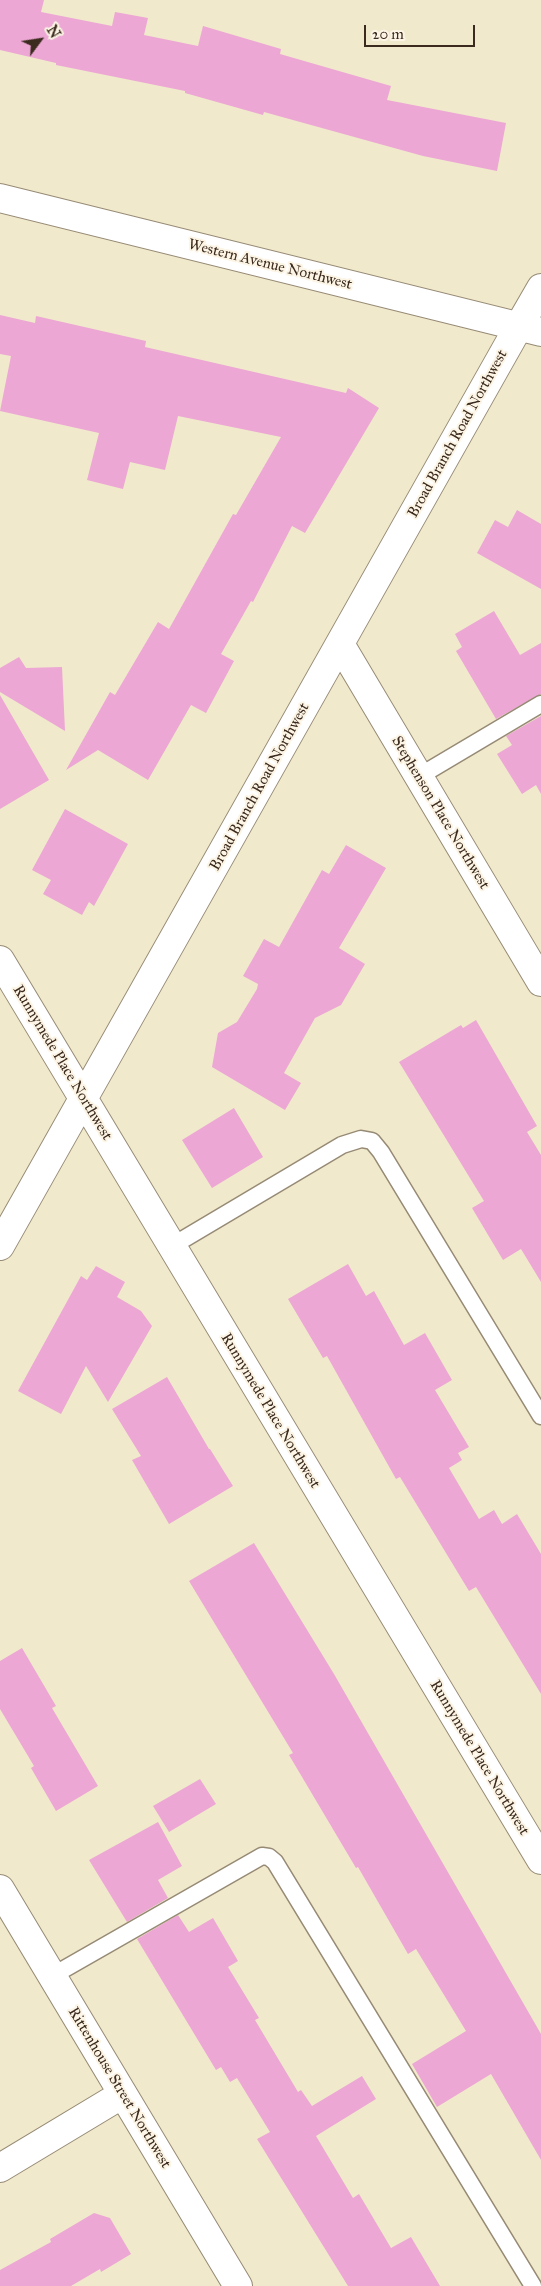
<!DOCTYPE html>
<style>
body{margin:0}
#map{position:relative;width:541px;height:2286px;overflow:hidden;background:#f1e9cc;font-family:"IM FELL Great Primer",serif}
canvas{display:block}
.north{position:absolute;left:15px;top:15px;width:50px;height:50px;-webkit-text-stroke:4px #fcf5e5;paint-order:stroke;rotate:59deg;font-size:14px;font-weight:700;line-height:20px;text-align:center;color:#3b2a1e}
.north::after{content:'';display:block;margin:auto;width:18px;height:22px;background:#3b2a1e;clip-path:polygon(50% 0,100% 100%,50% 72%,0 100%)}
.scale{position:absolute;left:364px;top:25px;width:111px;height:22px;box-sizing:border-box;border:2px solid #3b2a1e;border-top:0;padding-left:6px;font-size:15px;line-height:18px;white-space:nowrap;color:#3b2a1e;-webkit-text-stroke:4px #fcf5e5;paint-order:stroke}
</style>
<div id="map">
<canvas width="541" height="2286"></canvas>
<div class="north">N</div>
<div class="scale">20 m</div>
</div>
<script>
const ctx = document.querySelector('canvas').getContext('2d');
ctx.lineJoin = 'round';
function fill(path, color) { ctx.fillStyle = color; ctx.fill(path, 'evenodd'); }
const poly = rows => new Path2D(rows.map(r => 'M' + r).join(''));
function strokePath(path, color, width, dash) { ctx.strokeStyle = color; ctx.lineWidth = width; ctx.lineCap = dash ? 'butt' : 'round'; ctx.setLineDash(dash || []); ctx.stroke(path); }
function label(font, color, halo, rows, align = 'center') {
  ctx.font = font + ' "IM FELL Great Primer",serif'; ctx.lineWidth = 4; ctx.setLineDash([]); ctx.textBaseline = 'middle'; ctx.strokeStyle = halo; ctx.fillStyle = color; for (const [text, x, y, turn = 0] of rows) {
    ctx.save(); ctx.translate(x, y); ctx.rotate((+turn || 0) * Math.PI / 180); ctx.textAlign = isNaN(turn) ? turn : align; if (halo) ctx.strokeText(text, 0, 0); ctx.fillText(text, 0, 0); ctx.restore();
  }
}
fill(poly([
 [0,0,44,0,41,12,112,26,115,12,148,18,144,35,198,46,203,26,281,49,280,54,391,86,387,100,506,123,497,171,423,156,264,112,263,115,185,93,185,91,56,65,56,63,0,50],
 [0,315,35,323,36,316,146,341,145,347,346,393,348,388,379,408,305,533,292,526,253,602,251,601,221,654,234,661,206,713,191,705,148,780,98,750,66,770,110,692,115,695,158,622,169,629,233,514,236,515,281,437,178,416,165,470,130,462,123,489,87,480,99,433,0,411,11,356,0,354],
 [517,510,541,524,541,589,477,553,495,520,508,527],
 [494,611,520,655,541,643,541,694,496,719,456,651,462,647,455,634],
 [19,657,26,668,62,667,65,731,0,692,0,668],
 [0,695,49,780,0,809],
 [541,716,541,794,536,785,522,794,497,754,512,745,506,736],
 [65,809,128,844,94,906,89,902,82,915,43,894,51,880,32,870],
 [346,845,386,868,339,948,365,964,341,1005,315,1018,284,1073,301,1083,285,1110,212,1067,218,1033,237,1022,257,989,258,984,243,976,264,939,279,947,322,870,329,874],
 [476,1020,537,1126,527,1132,541,1155,541,1282,521,1249,503,1260,472,1208,484,1201,399,1062,461,1025,463,1028],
 [234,1108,263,1157,212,1188,182,1140],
 [348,1264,366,1296,374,1291,404,1345,425,1333,452,1380,435,1390,469,1447,458,1453,462,1460,449,1468,479,1519,494,1510,502,1524,517,1514,541,1554,541,1694,476,1587,469,1591,400,1477,396,1479,327,1356,323,1358,288,1299],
 [96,1266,125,1282,117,1297,141,1311,152,1326,108,1402,86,1366,61,1414,18,1391,81,1276,87,1280],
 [167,1377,209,1449,210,1449,233,1486,169,1524,132,1460,141,1456,112,1409],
 [254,1543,334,1674,541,2034,541,2160,491,2074,437,2107,412,2064,466,2031,416,1949,408,1954,358,1867,356,1868,289,1755,293,1753,189,1581],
 [22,1648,56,1706,52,1708,98,1786,56,1811,31,1768,34,1766,0,1709,0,1661],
 [200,1779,216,1804,169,1832,153,1806],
 [158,1822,182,1866,158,1880,168,1898,127,1922,89,1860],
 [178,1915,189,1932,213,1918,238,1961,228,1967,259,2018,255,2020,298,2092,301,2090,312,2106,362,2076,376,2099,316,2136,353,2198,359,2194,391,2248,411,2237,440,2286,348,2286,257,2139,270,2132,237,2078,230,2082,221,2067,216,2070,137,1939],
 [94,2213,110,2218,131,2254,101,2272,100,2269,71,2286,0,2286,0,2270,51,2242,50,2239]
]), '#eca7d4');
const service = poly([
 [418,777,541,704],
 [172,1246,342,1145,361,1139,372,1141,381,1152,541,1416],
 [52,1976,262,1856,269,1857,275,1862,533,2286]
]);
const minor = poly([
 [340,644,541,982],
 [0,960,541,1860],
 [0,1246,519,326],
 [0,1889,238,2286],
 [0,2168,123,2094]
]);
const tertiary = poly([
 [0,198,541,332],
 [519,326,541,288]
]);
strokePath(service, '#968a75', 19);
strokePath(minor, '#968a75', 30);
strokePath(tertiary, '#968a75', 30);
strokePath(service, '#fff', 16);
strokePath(minor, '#fff', 28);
strokePath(tertiary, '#fff', 28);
label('15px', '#3b2a1e', '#fcf5e5', [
 ["Western Avenue Northwest",270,265,14],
 ["Broad Branch Road Northwest",458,434,-61],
 ["Broad Branch Road Northwest",260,787,-61],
 ["Stephenson Place Northwest",440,813,59],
 ["Runnymede Place Northwest",62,1063,59],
 ["Runnymede Place Northwest",270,1411,59],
 ["Runnymede Place Northwest",479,1758,59],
 ["Rittenhouse Street Northwest",119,2088,59]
]);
</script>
